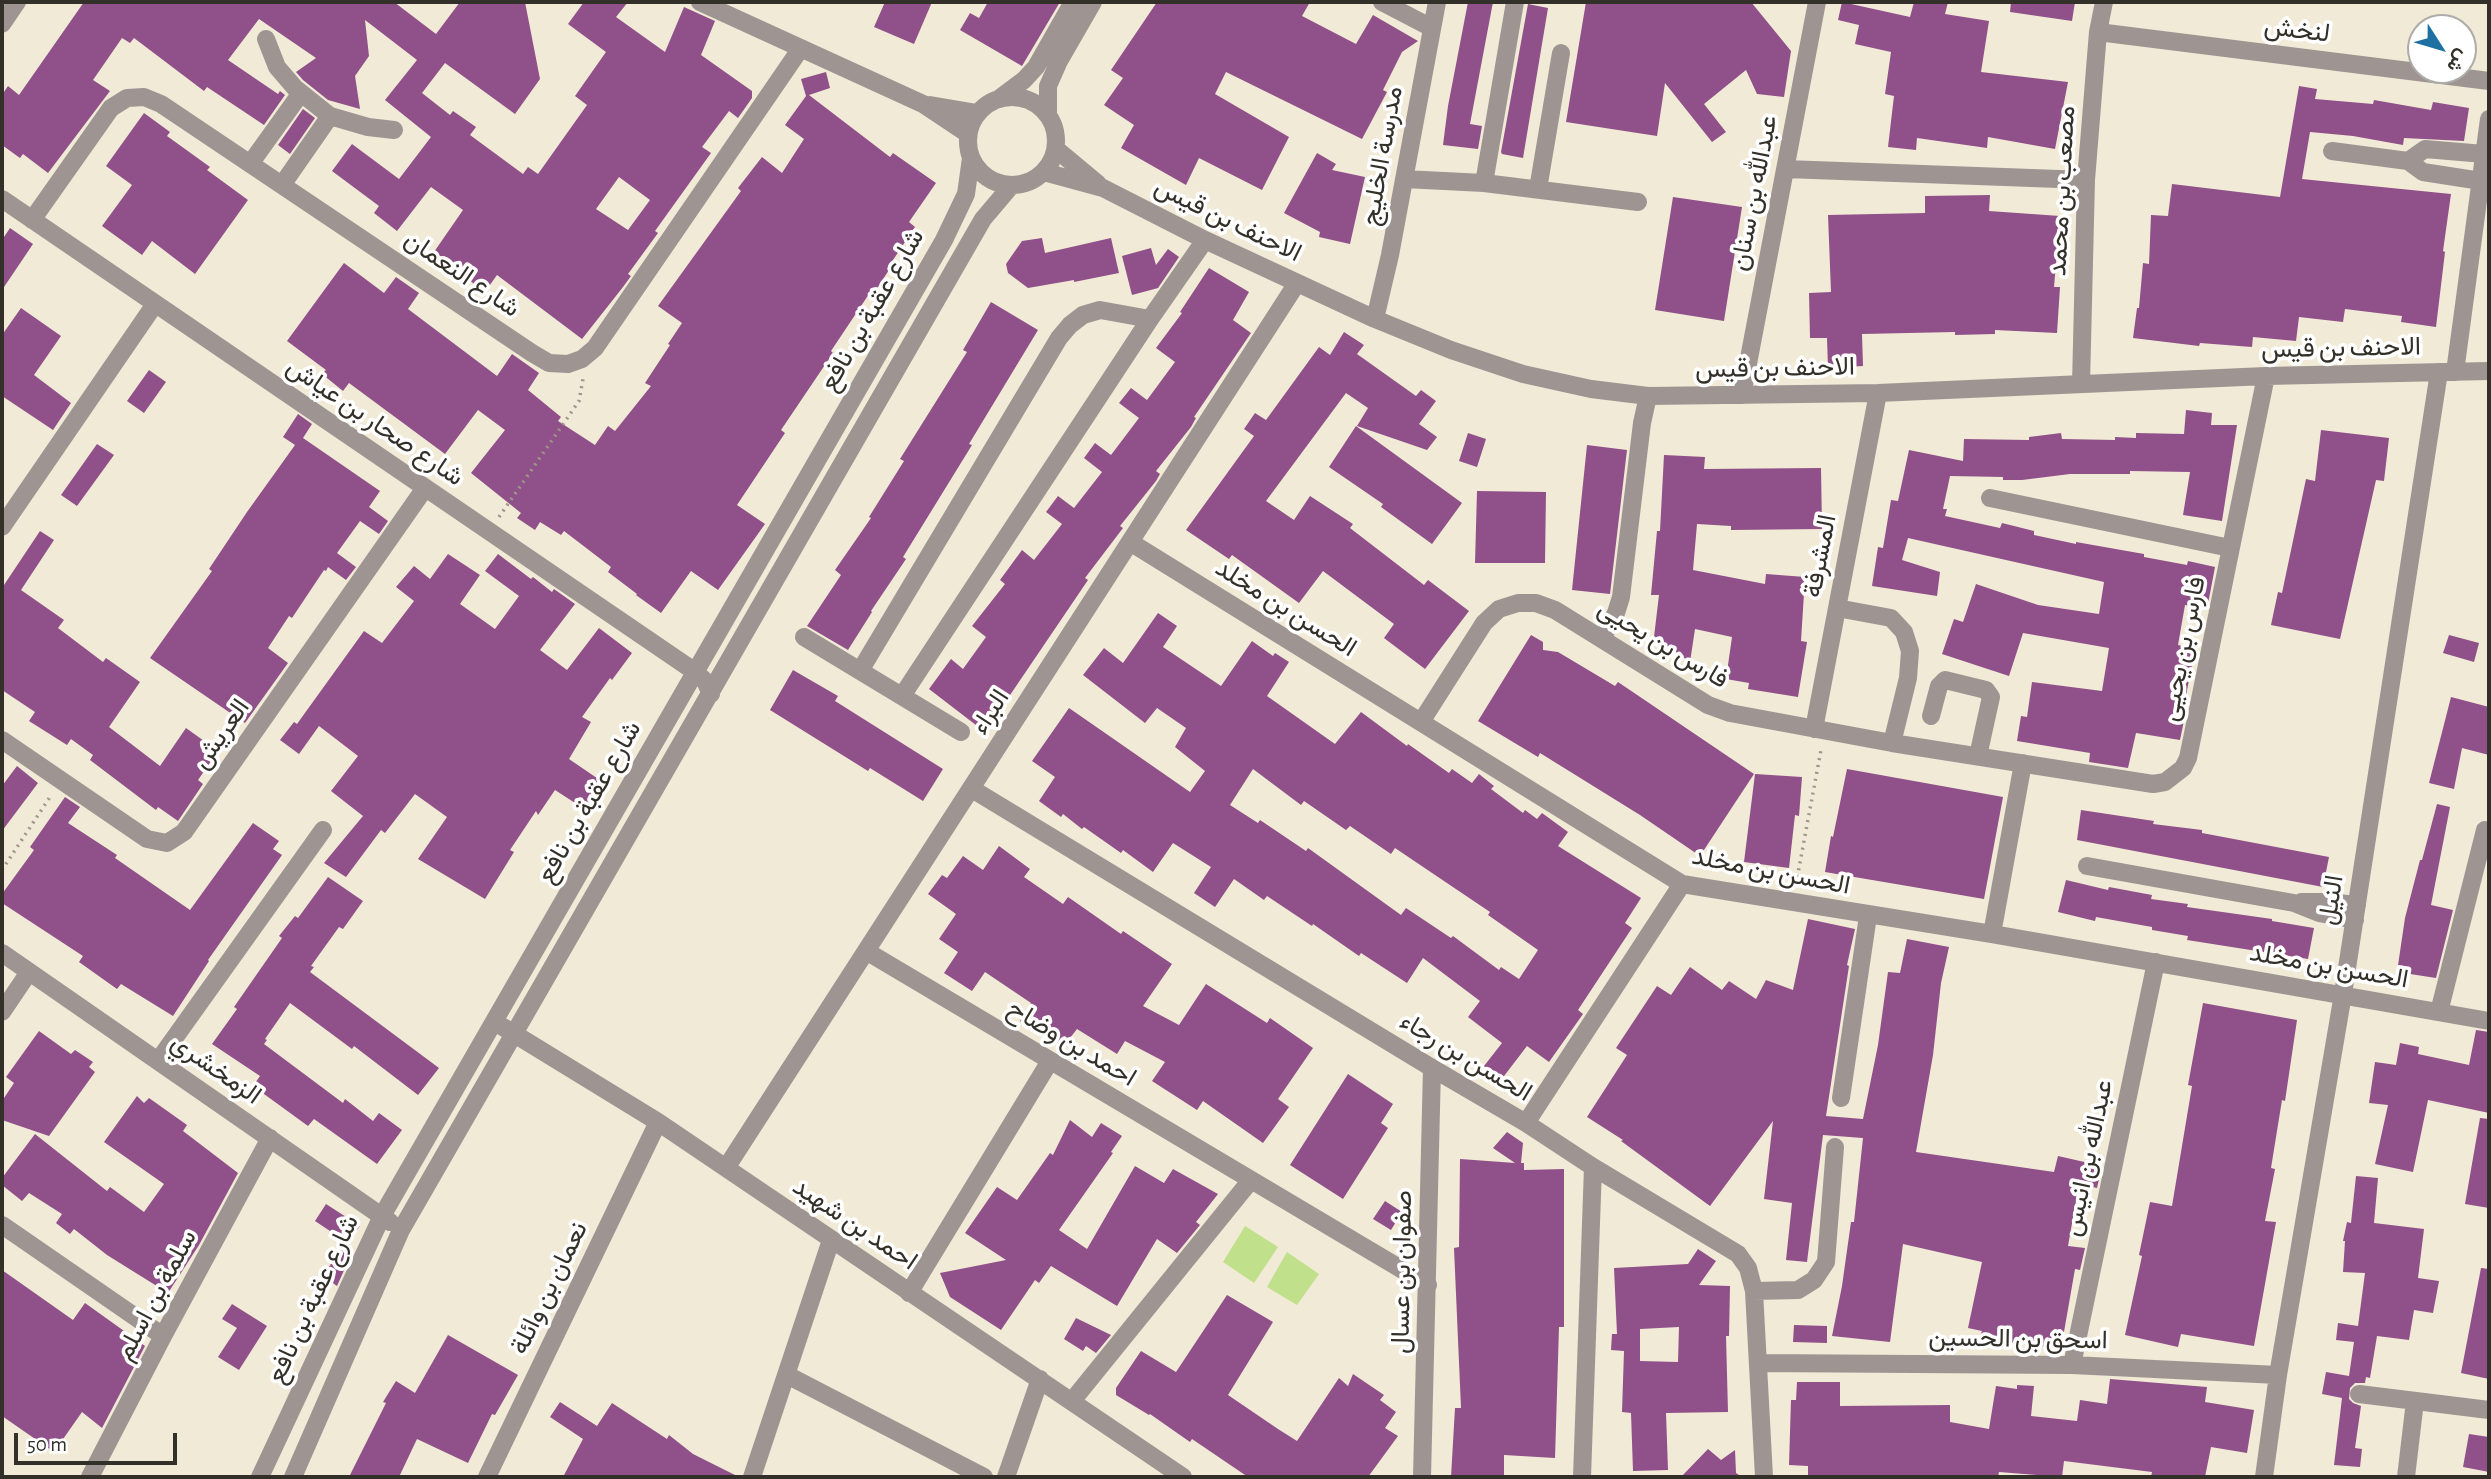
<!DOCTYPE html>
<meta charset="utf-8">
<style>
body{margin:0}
#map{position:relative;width:2491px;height:1479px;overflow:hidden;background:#f1ead6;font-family:"Alegreya Sans",Vazirmatn,sans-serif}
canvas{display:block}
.frame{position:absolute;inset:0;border:4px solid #323028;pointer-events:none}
.north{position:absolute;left:2407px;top:14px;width:70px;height:70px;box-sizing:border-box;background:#fff;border:2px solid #adaca9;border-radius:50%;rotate:127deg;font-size:19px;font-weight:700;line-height:28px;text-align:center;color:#323028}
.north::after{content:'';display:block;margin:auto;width:24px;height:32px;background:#1d70a1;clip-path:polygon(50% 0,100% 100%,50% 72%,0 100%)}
.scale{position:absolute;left:14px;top:1433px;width:163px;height:32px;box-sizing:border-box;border:4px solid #323028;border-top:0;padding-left:9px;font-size:21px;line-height:24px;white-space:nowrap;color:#323028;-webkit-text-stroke:5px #fff;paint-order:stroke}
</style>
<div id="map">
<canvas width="2491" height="1479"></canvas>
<div class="frame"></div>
<div class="north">ش</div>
<div class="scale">50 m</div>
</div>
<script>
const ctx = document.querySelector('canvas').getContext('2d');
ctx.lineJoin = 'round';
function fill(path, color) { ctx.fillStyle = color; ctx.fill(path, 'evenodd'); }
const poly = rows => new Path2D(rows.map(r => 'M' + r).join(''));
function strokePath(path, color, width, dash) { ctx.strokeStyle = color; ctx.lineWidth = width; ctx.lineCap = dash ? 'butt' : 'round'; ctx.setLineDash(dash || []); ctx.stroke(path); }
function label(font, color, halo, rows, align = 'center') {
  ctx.font = font + ' "Alegreya Sans",Vazirmatn,sans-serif'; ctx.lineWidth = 7; ctx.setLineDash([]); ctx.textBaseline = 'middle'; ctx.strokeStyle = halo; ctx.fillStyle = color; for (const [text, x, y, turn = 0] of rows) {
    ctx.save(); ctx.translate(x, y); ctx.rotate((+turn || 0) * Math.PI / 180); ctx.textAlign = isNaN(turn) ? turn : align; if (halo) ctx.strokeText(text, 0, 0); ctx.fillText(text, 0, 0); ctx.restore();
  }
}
fill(poly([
 [1245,1226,1278,1247,1254,1283,1223,1262],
 [1287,1252,1319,1274,1297,1305,1267,1287]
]), '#c1e08b');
fill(poly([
 [84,2,394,2,436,34,460,2,525,2,540,79,515,114,445,63,422,93,450,115,453,111,476,127,470,135,523,174,528,167,538,174,587,105,575,96,606,52,568,24,584,2,628,2,616,17,665,52,684,7,715,21,701,55,752,91,752,98,738,118,729,111,702,147,711,153,655,231,658,233,628,274,631,276,623,287,582,339,497,275,485,292,469,280,471,277,434,252,463,210,431,187,397,231,374,213,379,206,332,171,352,144,399,179,431,137,385,100,417,60,365,20,369,56,355,76,360,109,328,100,303,80,296,72,316,58,259,19,228,60,278,94,280,91,285,95,264,125,207,87,204,91,134,38,130,43,122,38,93,80,110,91,48,173,23,154,20,158,2,145,2,95,8,86,19,95],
 [619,177,650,200,628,230,596,209],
 [885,2,932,2,914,44,874,27],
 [988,2,1060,2,1022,66,960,30,970,13,979,18],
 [1157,2,1310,2,1302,16,1356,44,1373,15,1418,41,1402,52,1383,90,1387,92,1362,139,1226,72,1215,94,1289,137,1262,190,1199,158,1186,185,1121,148,1134,125,1104,105,1123,78,1111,70],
 [1468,2,1493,2,1470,124,1482,126,1478,149,1443,145,1448,106],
 [1586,2,1751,2,1791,51,1784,97,1757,94,1746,70,1704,104,1726,132,1712,142,1665,83,1657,136,1566,122],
 [1842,2,1910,17,1914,2,1948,2,1945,14,1989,21,1981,72,2068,82,2055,149,1988,137,1987,148,1917,138,1916,150,1888,147,1894,96,1885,94,1891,52,1855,44,1859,25,1838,20],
 [2011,2,2075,2,2072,21,2010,12],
 [1528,4,1548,8,1523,158,1502,154,1501,152],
 [826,72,830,88,809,95,890,157,893,153,936,183,909,222,915,227,887,269,889,270,872,296,869,294,831,351,833,353,781,430,785,433,737,505,765,524,718,590,691,571,661,613,636,595,637,594,608,572,611,567,564,531,561,535,540,522,535,530,517,518,521,513,471,473,505,430,478,410,445,454,349,383,343,391,322,374,326,370,287,341,344,263,384,293,396,277,419,293,408,309,497,376,512,354,539,373,528,390,561,417,558,421,595,445,608,426,615,431,651,386,645,383,670,345,668,344,682,323,658,306,741,191,738,188,762,157,782,173,804,139,785,125,806,96,801,79],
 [2299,86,2317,89,2315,99,2373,104,2374,100,2431,110,2433,102,2469,108,2464,141,2404,138,2403,145,2353,136,2310,132,2302,179,2451,194,2443,251,2445,252,2436,327,2401,322,2402,316,2345,309,2343,322,2299,317,2296,341,2253,337,2252,347,2200,343,2199,346,2133,338,2137,308,2139,308,2143,263,2149,264,2151,215,2168,216,2172,184,2280,197],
 [303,109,315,118,290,154,278,145],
 [144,113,170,132,167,136,210,167,207,170,248,200,195,274,152,241,142,255,102,226,132,185,106,166],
 [1317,153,1336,164,1332,170,1365,177,1350,244,1319,237,1320,232,1284,213],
 [1990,195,1989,211,2060,216,2054,287,2060,287,2057,333,1995,330,1995,334,1955,335,1955,332,1862,334,1863,366,1828,368,1827,338,1810,338,1809,293,1831,292,1828,215,1925,213,1925,196],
 [1673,197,1742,207,1724,321,1655,310],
 [10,228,33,244,2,290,2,240],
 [1042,238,1045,253,1111,238,1119,273,1074,282,1074,280,1028,288,1008,273,1006,264,1022,241],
 [1151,248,1156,265,1168,249,1179,257,1158,288,1132,295,1122,256],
 [1209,268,1249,292,1233,320,1251,333,1194,417,1196,418,1191,427,1156,471,1160,474,1156,481,1120,526,1123,528,1085,578,1088,580,985,732,929,689,951,659,963,669,986,637,972,626,1005,584,1000,580,1022,550,1034,560,1062,524,1046,512,1058,496,1074,508,1102,472,1084,458,1095,443,1111,455,1139,418,1119,403,1131,388,1147,400,1175,362,1156,348,1182,313,1180,312],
 [991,302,1038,330,969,444,972,445,903,557,906,559,871,611,872,612,848,650,807,626,841,575,835,570,871,518,869,517,904,461,900,459,967,352,963,350],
 [21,308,61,336,34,375,71,403,53,430,2,396,2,335],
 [1344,332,1364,345,1357,354,1416,396,1421,390,1436,401,1419,424,1437,437,1427,450,1357,426,1368,408,1346,393,1266,501,1294,520,1310,496,1353,524,1350,528,1424,585,1428,580,1469,611,1425,669,1384,638,1394,624,1323,571,1299,603,1232,555,1229,559,1186,530,1254,436,1244,429,1255,413,1266,420,1319,347,1330,355],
 [149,370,166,382,144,413,127,401],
 [2186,410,2212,413,2211,425,2237,425,2222,521,2183,515,2190,472,2130,471,2130,474,2070,474,2022,480,2003,480,2003,477,1950,476,1943,509,1947,509,1945,516,2000,528,2002,523,2034,531,2034,535,2076,544,2076,542,2144,554,2144,557,2187,565,2188,561,2215,567,2207,609,2185,605,2178,645,2195,649,2184,706,2187,706,2180,740,2136,733,2128,768,2089,762,2090,753,2017,741,2021,716,2027,717,2032,682,2102,691,2109,648,2023,633,2009,676,1942,654,1954,619,1963,622,1976,584,2038,605,2099,614,2104,582,1908,538,1902,560,1940,572,1937,596,1872,586,1878,547,1883,548,1891,500,1898,501,1909,450,1963,461,1964,439,2029,440,2029,437,2061,433,2062,439,2115,440,2115,437,2136,438,2136,433,2184,434],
 [298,414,312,424,303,438,380,491,369,507,388,521,379,534,360,521,337,553,356,567,346,580,328,567,326,571,324,570,292,618,289,616,268,648,288,663,245,723,150,658,212,571,209,569,247,512,295,445,283,437],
 [1356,426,1462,503,1432,544,1381,507,1383,504,1329,467],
 [2321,430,2389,438,2384,481,2376,480,2340,639,2271,625,2278,592,2282,593,2306,479,2315,481],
 [1468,433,1486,439,1477,467,1459,461],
 [97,444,114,455,77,506,61,495],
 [1587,445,1627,450,1610,594,1572,590],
 [1664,455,1705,457,1704,469,1821,468,1822,529,1731,530,1731,526,1697,524,1693,570,1765,584,1766,574,1805,577,1801,641,1807,642,1798,697,1748,689,1749,683,1726,679,1732,637,1695,629,1690,662,1654,637,1659,595,1651,595,1657,531,1660,531],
 [1477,491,1546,492,1545,563,1475,563],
 [40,531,54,540,21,590,64,620,58,628,103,662,106,658,140,682,109,727,160,766,186,728,218,751,198,780,203,784,178,821,158,807,156,810,90,760,93,755,71,739,67,745,29,721,35,712,2,690,2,588],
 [448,554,480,575,460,604,495,629,519,596,485,571,498,554,531,579,533,577,552,592,554,589,575,604,540,650,567,670,599,628,632,653,612,680,610,678,582,717,591,722,569,759,610,787,592,814,555,790,538,815,536,811,510,850,514,852,485,899,418,859,447,817,415,794,385,833,381,830,346,877,324,863,363,816,331,791,358,756,319,726,299,754,280,740,294,722,297,724,364,631,382,643,414,601,396,587,414,566,430,579],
 [1158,613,1177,626,1163,647,1221,686,1252,641,1273,656,1275,653,1289,662,1267,696,1335,744,1361,712,1407,746,1408,744,1449,773,1452,769,1472,783,1479,774,1494,786,1491,789,1523,813,1525,810,1537,819,1542,813,1568,832,1558,846,1641,898,1625,923,1632,928,1578,1010,1583,1014,1549,1062,1527,1046,1501,1080,1484,1066,1502,1043,1468,1017,1480,1001,1423,958,1407,983,1361,953,1359,956,1313,924,1312,926,1267,896,1264,900,1234,879,1215,907,1194,893,1211,867,1173,843,1153,872,1123,850,1121,853,1084,827,1082,829,1063,814,1061,817,1039,801,1055,777,1032,761,1069,708,1190,792,1205,771,1175,747,1186,728,1157,708,1145,723,1083,675,1104,648,1123,663],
 [1253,769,1301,805,1304,801,1346,830,1350,826,1391,854,1395,848,1490,912,1488,915,1538,950,1519,979,1501,967,1499,970,1453,936,1451,938,1406,908,1401,915,1308,848,1306,851,1260,820,1258,823,1230,805],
 [1531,635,1543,642,1543,650,1558,652,1615,686,1618,682,1754,774,1700,856,1640,815,1540,753,1538,757,1478,721],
 [2449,635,2479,643,2474,662,2443,653],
 [793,670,838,696,835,701,943,769,923,801,870,768,868,771,770,710],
 [2451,697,2489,707,2489,755,2462,748,2454,789,2429,783],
 [17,766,38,783,2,831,2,786],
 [1847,769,2003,797,1984,899,1825,872,1831,836,1833,837],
 [1755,774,1802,777,1799,816,1795,815,1789,868,1744,862],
 [65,797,80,807,68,823,117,855,115,858,190,910,253,823,279,841,273,849,282,855,208,960,209,961,173,1016,121,984,117,989,79,962,83,956,2,903,2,894,34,850,30,847],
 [2437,804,2450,807,2431,905,2453,910,2436,978,2397,972,2405,918,2420,860,2422,860],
 [2081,810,2154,821,2153,824,2202,830,2202,833,2329,857,2323,887,2077,840],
 [999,846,1030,869,1024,877,1063,904,1068,897,1121,934,1123,931,1172,964,1143,1006,1179,1025,1206,984,1267,1023,1270,1018,1313,1048,1278,1099,1289,1107,1263,1143,1203,1101,1197,1110,1152,1081,1165,1062,1125,1041,1117,1054,1077,1029,1063,1047,1041,1030,1039,1033,1020,1021,1031,1003,985,972,972,991,944,973,958,952,939,939,956,914,928,894,942,875,947,878,963,856,983,870],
 [328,877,363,901,343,929,339,927,311,966,314,967,310,972,439,1068,418,1095,354,1046,352,1049,290,1003,265,1039,267,1040,264,1044,343,1103,345,1099,373,1121,379,1113,402,1130,377,1164,314,1119,308,1126,253,1086,260,1076,212,1044,237,1009,234,1007,282,938,279,936,295,916,298,918],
 [2066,880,2108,890,2109,887,2152,895,2151,899,2188,904,2187,907,2272,919,2272,921,2314,928,2308,959,2187,940,2188,936,2152,930,2152,927,2096,917,2095,921,2058,912],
 [1808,919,1855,929,1847,965,1849,966,1826,1116,1863,1119,1878,1045,1888,972,1900,973,1907,939,1949,947,1941,983,1933,1055,1916,1152,2054,1172,2058,1156,2102,1166,2097,1188,2079,1184,2068,1246,2085,1248,2080,1270,2075,1269,2061,1349,1994,1340,1980,1336,1982,1331,1968,1328,1982,1262,1903,1244,1890,1342,1832,1336,1842,1286,1851,1222,1854,1222,1863,1138,1823,1135,1807,1262,1786,1260,1792,1203,1764,1199,1773,1121,1710,1206,1621,1141,1623,1140,1587,1117,1627,1055,1616,1048,1657,986,1671,995,1690,967,1722,990,1729,981,1756,999,1766,980,1793,990],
 [2203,1003,2297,1020,2285,1101,2282,1100,2271,1168,2275,1169,2265,1221,2276,1222,2254,1346,2181,1334,2178,1347,2125,1335,2142,1256,2139,1255,2150,1202,2172,1206,2192,1086,2188,1085],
 [2476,1030,2489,1032,2489,1113,2428,1100,2413,1172,2375,1164,2388,1105,2369,1103,2375,1062,2396,1065,2400,1043,2419,1047,2418,1054,2469,1065],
 [39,1031,71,1054,75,1050,93,1062,89,1067,95,1072,49,1136,2,1120,2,1101,14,1083,6,1077],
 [1348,1074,1393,1104,1381,1123,1388,1128,1343,1199,1290,1165],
 [137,1096,144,1103,149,1098,187,1125,183,1131,238,1173,199,1245,168,1293,107,1255,74,1229,70,1234,56,1223,62,1214,29,1193,22,1201,2,1185,2,1178,35,1134,107,1191,110,1187,144,1212,164,1184,104,1142],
 [2480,1118,2489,1119,2489,1208,2465,1204],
 [1070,1120,1092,1137,1101,1123,1122,1136,1111,1152,1113,1153,1059,1230,1087,1249,1135,1166,1164,1183,1173,1169,1218,1194,1196,1222,1200,1225,1177,1253,1157,1239,1117,1306,1051,1266,1039,1283,1035,1280,1001,1330,950,1297,940,1273,1006,1260,965,1233,997,1187,1017,1200,1050,1153,1053,1155],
 [1507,1132,1523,1143,1521,1163,1524,1163,1524,1170,1564,1169,1564,1327,1559,1327,1555,1458,1504,1455,1504,1477,1451,1477,1455,1408,1461,1408,1454,1248,1459,1247,1460,1159,1515,1163,1493,1148],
 [2356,1176,2378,1178,2374,1223,2424,1229,2418,1278,2439,1281,2433,1313,2414,1310,2409,1340,2377,1336,2370,1378,2366,1377,2365,1383,2355,1383,2350,1388,2349,1399,2353,1403,2361,1406,2355,1448,2362,1449,2360,1467,2334,1465,2342,1398,2322,1394,2326,1372,2349,1376,2354,1342,2336,1340,2338,1323,2358,1326,2365,1273,2343,1272,2345,1241,2343,1241,2347,1222,2351,1223],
 [1385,1201,1402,1212,1391,1230,1373,1219],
 [326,1204,360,1226,348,1243,315,1221],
 [1698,1249,1716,1261,1699,1285,1730,1286,1729,1336,1726,1336,1728,1412,1666,1413,1668,1470,1633,1471,1631,1413,1622,1412,1624,1351,1611,1350,1612,1334,1617,1334,1614,1268,1688,1264],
 [1679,1327,1678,1362,1640,1361,1640,1329],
 [340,1250,350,1257,337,1286,323,1276],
 [2481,1268,2489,1269,2489,1379,2461,1373],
 [2,1270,73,1320,85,1303,145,1346,102,1428,82,1412,54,1452,2,1416],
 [1227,1295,1273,1322,1228,1395,1278,1429,1297,1441,1339,1378,1348,1386,1353,1374,1384,1395,1380,1400,1396,1412,1385,1428,1398,1436,1368,1477,1248,1477,1192,1439,1190,1442,1150,1414,1149,1415,1116,1395,1116,1388,1141,1351,1176,1372],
 [232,1304,267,1326,239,1370,218,1357,237,1328,222,1319],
 [1076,1318,1111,1335,1096,1353,1086,1346,1083,1351,1064,1339],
 [1794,1325,1827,1326,1827,1343,1793,1342],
 [448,1335,518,1375,495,1415,492,1414,468,1463,417,1439,399,1477,349,1477,386,1403,383,1402,396,1381,415,1393],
 [2110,1379,2207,1387,2205,1402,2254,1410,2247,1453,2211,1447,2205,1477,2151,1477,2152,1472,2064,1461,2062,1477,1999,1472,1998,1477,1808,1476,1808,1466,1789,1465,1791,1400,1796,1400,1797,1382,1840,1382,1840,1406,1950,1405,1950,1422,1989,1429,1996,1386,2017,1389,2017,1385,2034,1386,2031,1416,2077,1421,2080,1400,2107,1404],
 [560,1402,597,1426,612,1403,667,1439,669,1435,693,1454,739,1477,563,1477,583,1439,550,1417],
 [2469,1434,2489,1437,2489,1472,2463,1467],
 [1708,1449,1721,1460,1735,1450,1736,1473,1742,1477,1681,1477]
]), '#905089');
strokePath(poly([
 [499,517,579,401,583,379],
 [2,870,50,797],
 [1796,884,1821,750]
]), '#9c9788', 3.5, [2, 5]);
strokePath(poly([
 [700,2,923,104,968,134],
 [1382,2,1432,28],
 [2,24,17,2],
 [2098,32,2489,81],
 [266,39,277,67,295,88,330,116,368,127,394,130],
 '968 141a44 44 0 1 1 88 0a44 44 0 1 1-88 0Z',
 [1000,98,1024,80,1036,67,1073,2],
 [930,105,977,113],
 [1048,114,1048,86,1059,61,1093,2],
 [1056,149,1098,184],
 [2332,151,2408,161,2423,172,2481,181],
 [2408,161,2425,149,2484,154],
 [250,164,301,93],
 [1786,169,2086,180],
 [1044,172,1103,188,1205,240,1375,319,1451,350,1523,374,1591,389,1648,396,1878,393,2266,376,2489,371],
 [1404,179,1484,183,1638,202],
 [1484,183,1515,2],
 [282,185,330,116],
 [1538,189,1561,53],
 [2,199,694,671,705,681,711,694],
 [32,220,111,108,127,98,144,97,161,104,532,353,549,363,568,364,582,359,595,348,801,48],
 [1150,319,1205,240],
 [1375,319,1390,255,1437,2],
 [2455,372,2489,119],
 [2081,384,2086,180,2098,32,2104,2],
 [1742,395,1817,2],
 [1990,498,2230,548],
 [2,527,155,304],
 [1130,542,1682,884,1992,934,2489,1021],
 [1837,608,1891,618,1904,632,1910,651,1908,678,1892,743],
 [804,637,961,732],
 [1602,638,1616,613,1621,597,1642,423,1648,396],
 [860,671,1059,338,1070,325,1083,315,1100,310,1150,319,902,696],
 [1931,716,1939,686,1945,680,1986,690,1991,697,1978,756],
 [1421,722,1484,623,1499,609,1518,603,1536,603,1555,610,1708,705,1730,713,1892,743,2153,784,2165,782,2183,768,2188,758,2266,376],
 [1814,729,1878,393],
 [2,740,147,839,167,843,184,832,425,488],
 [972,789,1432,1068,1526,1123,1593,1167,1738,1254,1748,1268,1754,1291,1764,1477],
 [2087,866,2294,903,2319,913,2355,920],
 [2301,902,2329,902,2357,905],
 [1992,934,2023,763],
 [866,951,1428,1285],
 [2,953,390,1222],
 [2,1012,29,972],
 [2439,1012,2485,830],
 [503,1027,658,1122,1183,1477],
 [158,1061,323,830],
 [1841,1098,1868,916],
 [1526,1123,1682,884],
 [726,1168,1297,283],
 [2,1225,163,1336],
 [1754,1291,1798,1290,1814,1280,1826,1262,1835,1147],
 [909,1293,1050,1061],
 [1758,1363,2072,1365,2278,1375],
 [2072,1365,2156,962],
 [787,1375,984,1477],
 [2359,1394,2489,1410],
 [1072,1401,1251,1180],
 [90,1477,163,1336,270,1138],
 [260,1477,382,1216,944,240,966,194,971,158],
 [293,1477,401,1230,983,219,1011,186],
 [487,1477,658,1122],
 [752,1477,831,1240],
 [1006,1477,1040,1379],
 [1422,1477,1432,1068],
 [1582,1477,1593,1167],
 [2264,1477,2278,1375,2343,994,2439,372],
 [2406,1477,2415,1401]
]), '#9e9593', 18);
label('26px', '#323028', '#fff', [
 ["لنخش",2297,30,7],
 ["مدرسة الخليج",1382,156,-80],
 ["مصعب بن محمد",2062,191,-87],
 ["عبدالله بن سنان",1754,193,-79],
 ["الاحنف بن قيس",1228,220,26],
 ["شارع النعمان",462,274,34],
 ["شارع عقبة بن نافع",872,310,-60],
 ["الاحنف بن قيس",2341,348,-1],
 ["الاحنف بن قيس",1775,368,-1],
 ["شارع صحار بن عياش",375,422,34],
 ["المشرفة",1820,556,-79],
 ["الحسن بن مخلد",1286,608,32],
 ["فارس بن يحيى",1663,644,31],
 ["فارس بن يحيى",2183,649,-79],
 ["البراء",990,712,-57],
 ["العريش",221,734,-55],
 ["شارع عقبة بن نافع",589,802,-60],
 ["الحسن بن مخلد",1771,871,11],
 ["النيل",2331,900,-81],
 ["الحسن بن مخلد",2329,966,10],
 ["احمد بن وضاح",1072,1043,31],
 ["الحسن بن رجاء",1466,1057,31],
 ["الزمخشري",216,1069,35],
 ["عبدالله بن انيس",2088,1158,-78],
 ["احمد بن شهيد",855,1224,34],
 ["صفوان بن عسال",1402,1272,-89],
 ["نعمان بن وائلة",549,1288,-64],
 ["سلمة بن اسلم",156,1295,-62],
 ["شارع عقبة بن نافع",313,1299,-65],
 ["اسحق بن الحسين",2018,1339,1]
]);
</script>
